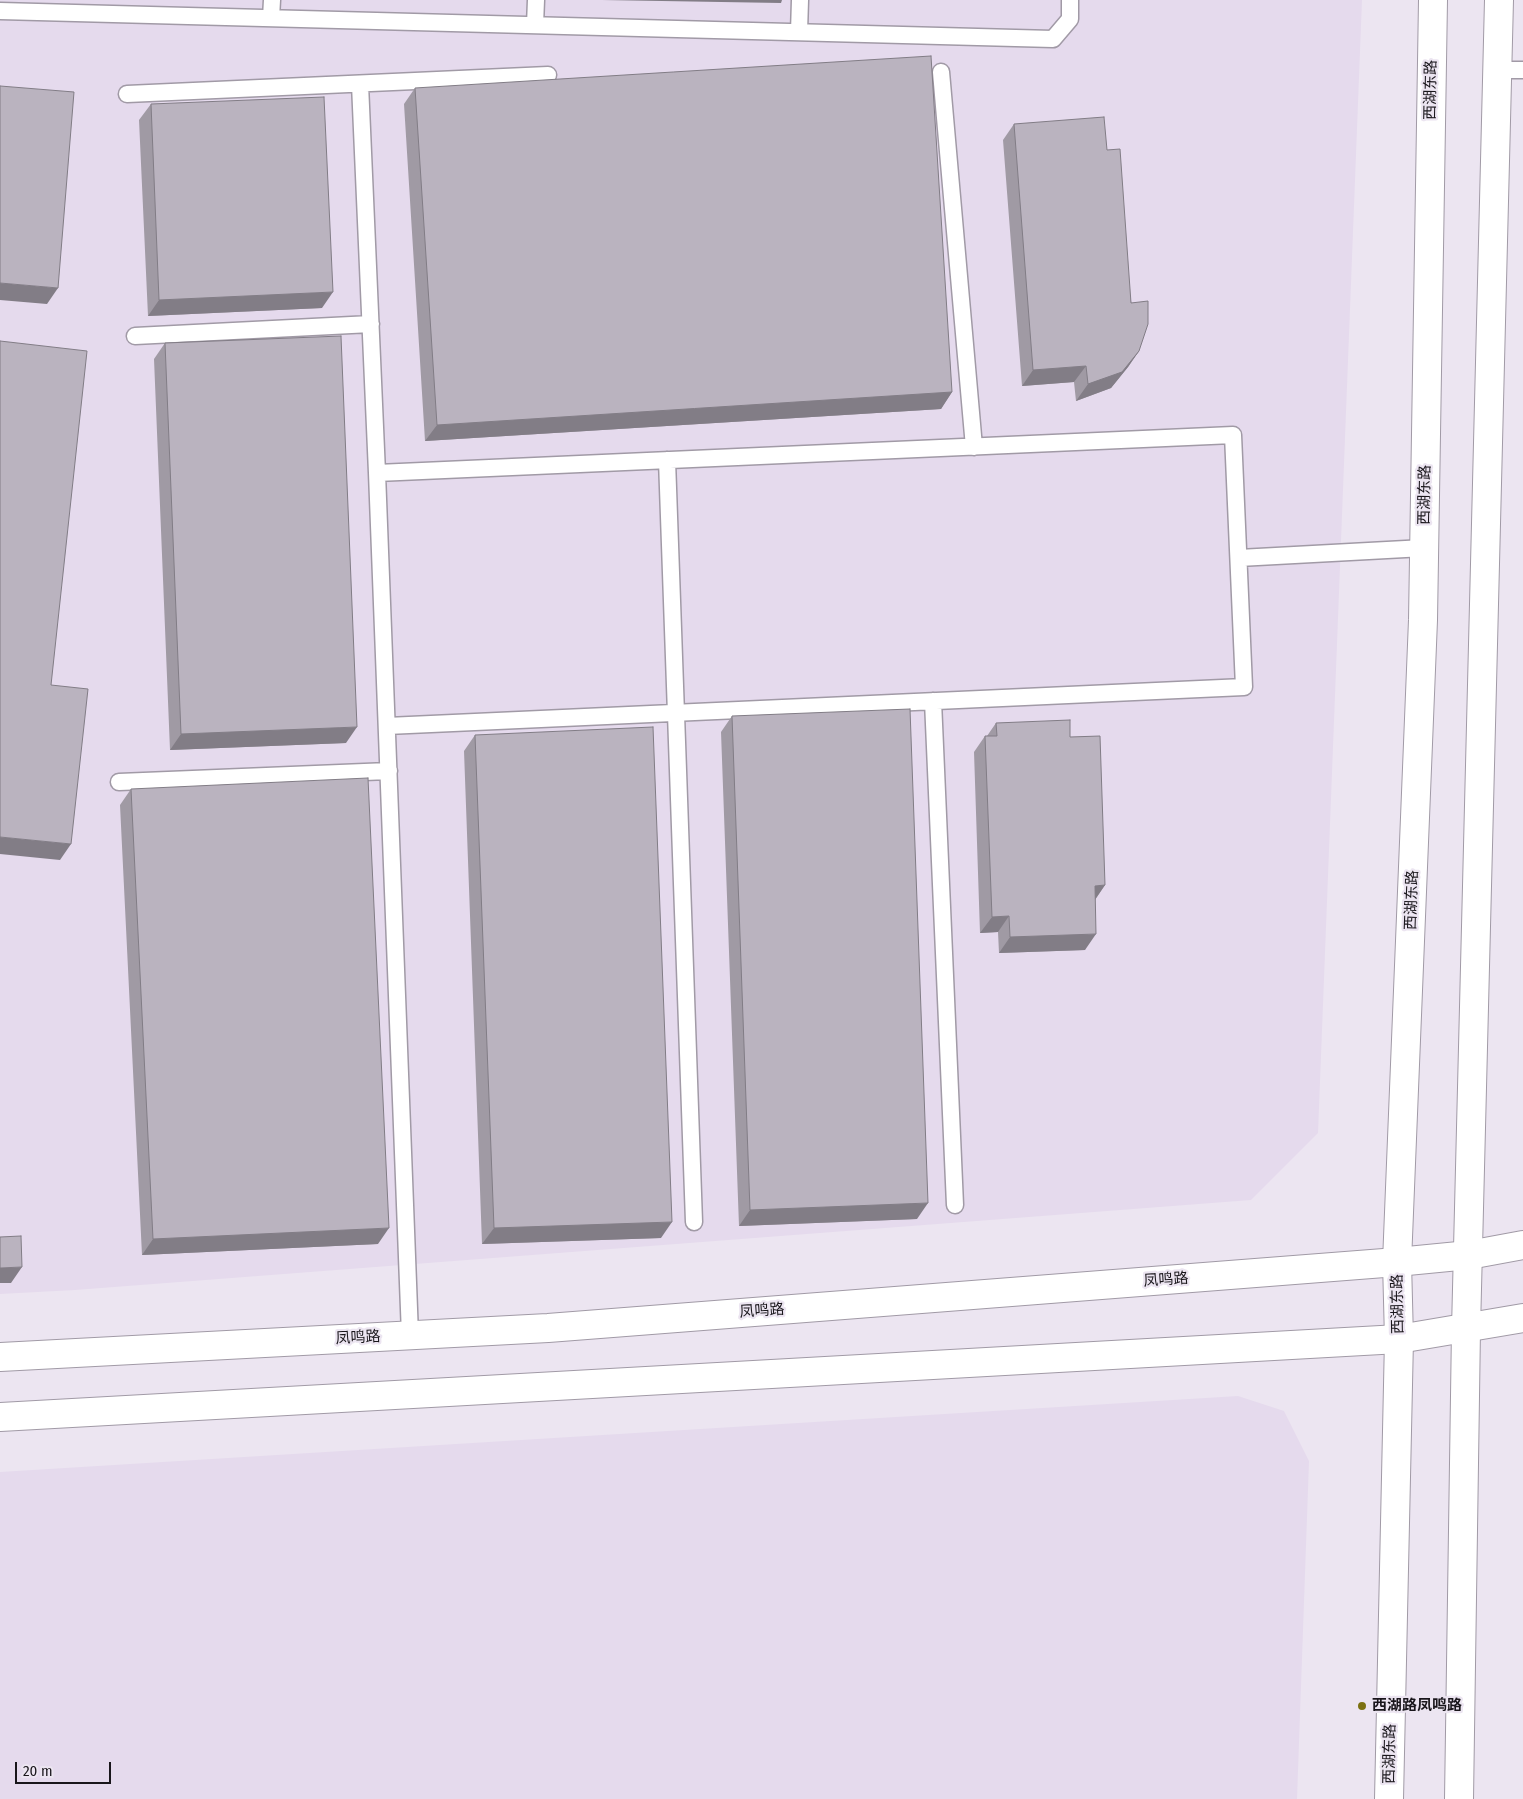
<!DOCTYPE html>
<meta charset="utf-8">
<style>
body{margin:0}
#map{position:relative;width:1523px;height:1799px;overflow:hidden;background:#ece5f1;font-family:"Fira Sans Condensed",sans-serif}
canvas{display:block}
.scale{position:absolute;left:15px;top:1762px;width:96px;height:22px;box-sizing:border-box;border:2px solid #19161b;border-top:0;padding-left:6px;font-size:15px;line-height:18px;white-space:nowrap;color:#19161b;-webkit-text-stroke:4px #ece5f1;paint-order:stroke}
</style>
<div id="map">
<canvas width="1523" height="1799"></canvas>
<div class="scale">20 m</div>
</div>
<script>
const ctx = document.querySelector('canvas').getContext('2d');
ctx.lineJoin = 'round';
function fill(path, color) { ctx.fillStyle = color; ctx.fill(path, 'evenodd'); }
const poly = rows => new Path2D(rows.map(r => 'M' + r).join(''));
function strokePath(path, color, width, dash) { ctx.strokeStyle = color; ctx.lineWidth = width; ctx.lineCap = dash ? 'butt' : 'round'; ctx.setLineDash(dash || []); ctx.stroke(path); }
function label(font, color, halo, rows, align = 'center') {
  ctx.font = font + ' "Fira Sans Condensed","Noto Sans SC",sans-serif'; ctx.lineWidth = 4.5; ctx.setLineDash([]); ctx.textBaseline = 'middle'; ctx.strokeStyle = halo; ctx.fillStyle = color; for (const [text, x, y, turn = 0] of rows) {
    ctx.save(); ctx.translate(x, y); ctx.rotate((+turn || 0) * Math.PI / 180); ctx.textAlign = isNaN(turn) ? turn : align; if (halo) ctx.strokeText(text, 0, 0); ctx.fillText(text, 0, 0); ctx.restore();
  }
}
fill(poly([
 [0,0,1362,0,1318,1133,1251,1200,75,1290,0,1294],
 [1238,1396,1284,1411,1309,1461,1297,1799,0,1799,0,1472]
]), '#e5daed');
const lane = poly([
 [0,11,1053,39,1070,19,1070,0],
 [271,18,272,0],
 [535,25,536,0],
 [799,32,800,0],
 [1497,70,1523,70],
 [941,72,974,447],
 [360,84,377,473,410,1335],
 [127,94,548,75],
 [135,336,371,324],
 [667,460,694,1222],
 [377,473,1233,435,1244,687,387,726],
 [1239,558,1424,548],
 [933,701,955,1205],
 [119,782,389,771]
]);
const secondary = poly([
 [0,1357,548,1328,1397,1262,1469,1255,1523,1245],
 [0,1417,1399,1339,1523,1318]
]);
const primary = poly([
 [1389,1799,1399,1339,1397,1262,1423,620,1433,0],
 [1459,1799,1466,1329,1499,0]
]);
strokePath(lane, '#a19aa6', 19);
strokePath(secondary, '#a19aa6', 30);
strokePath(primary, '#a19aa6', 30);
strokePath(lane, '#fff', 16);
strokePath(secondary, '#fff', 28);
strokePath(primary, '#fff', 28);
fill(poly([
 [415,88,952,392,941,409,425,441,404,104],
 [151,104,322,308,148,316,139,120],
 [1014,124,1107,150,1139,351,1128,367,1111,388,1076,401,1074,382,1022,386,1003,140],
 [165,343,346,743,170,750,154,359],
 [732,716,917,1219,739,1226,721,732],
 [996,723,1070,737,1105,885,1095,900,1085,950,999,953,998,932,980,933,974,752,985,736,987,736],
 [475,735,661,1238,482,1244,464,751],
 [131,789,378,1244,142,1255,120,805]
]), '#a09aa4');
fill(poly([
 [602,0,782,0,781,3],
 [0,283,58,288,47,304,0,300],
 [333,292,322,308,148,316,159,300],
 [1139,351,1128,367,1111,388,1076,401,1088,384],
 [1086,366,1074,382,1022,386,1033,370],
 [952,392,941,409,425,441,437,425],
 [357,727,346,743,170,750,181,734],
 [0,837,71,844,60,860,0,854],
 [1105,885,1094,901,1095,886],
 [1009,916,998,932,980,933,992,917],
 [1096,934,1085,950,999,953,1010,937],
 [928,1203,917,1219,739,1226,750,1210],
 [672,1222,661,1238,482,1244,494,1228],
 [389,1228,378,1244,142,1255,153,1239],
 [22,1267,11,1283,0,1283,0,1268]
]), '#827d86');
const building = poly([
 [931,56,952,392,437,425,415,88,931,56],
 [0,86,74,92,58,288,0,283,0,86],
 [324,97,333,292,159,300,151,104,324,97],
 [1104,117,1107,150,1120,149,1131,303,1148,301,1148,324,1139,351,1122,372,1088,384,1086,366,1033,370,1014,124,1104,117],
 [341,336,357,727,181,734,165,343,341,336],
 [0,341,87,351,51,685,88,689,71,844,0,837,0,341],
 [910,709,928,1203,750,1210,732,716,910,709],
 [1070,720,1070,737,1100,736,1105,885,1095,886,1096,934,1010,937,1009,916,992,917,985,736,997,736,996,723,1070,720],
 [653,727,672,1222,494,1228,475,735,653,727],
 [368,778,389,1228,153,1239,131,789,368,778],
 [21,1236,22,1267,0,1268,0,1237,21,1236]
]);
fill(building, '#bab3bf');
strokePath(building, '#827d86', 1);
for (const [x, y, r, color] of [
 [1362,1706,5,"#7c7112"]
]) { const dot = new Path2D(); dot.arc(x, y, r, 0, 2 * Math.PI); ctx.fillStyle = color; ctx.fill(dot); strokePath(dot, '#ece5f1', 2); }
label('15px', '#19161b', '#ece5f1', [
 ["西湖东路",1431,90,-89],
 ["西湖东路",1425,495,-89],
 ["西湖东路",1412,900,-88],
 ["凤鸣路",1166,1280,-4],
 ["西湖东路",1398,1304,-91],
 ["凤鸣路",762,1311,-4],
 ["凤鸣路",358,1338,-3],
 ["西湖东路",1390,1754,-89]
]);
label('bold 15px', '#19161b', '#ece5f1', [
 ["西湖路凤鸣路",1372,1706]
], 'left');
</script>
